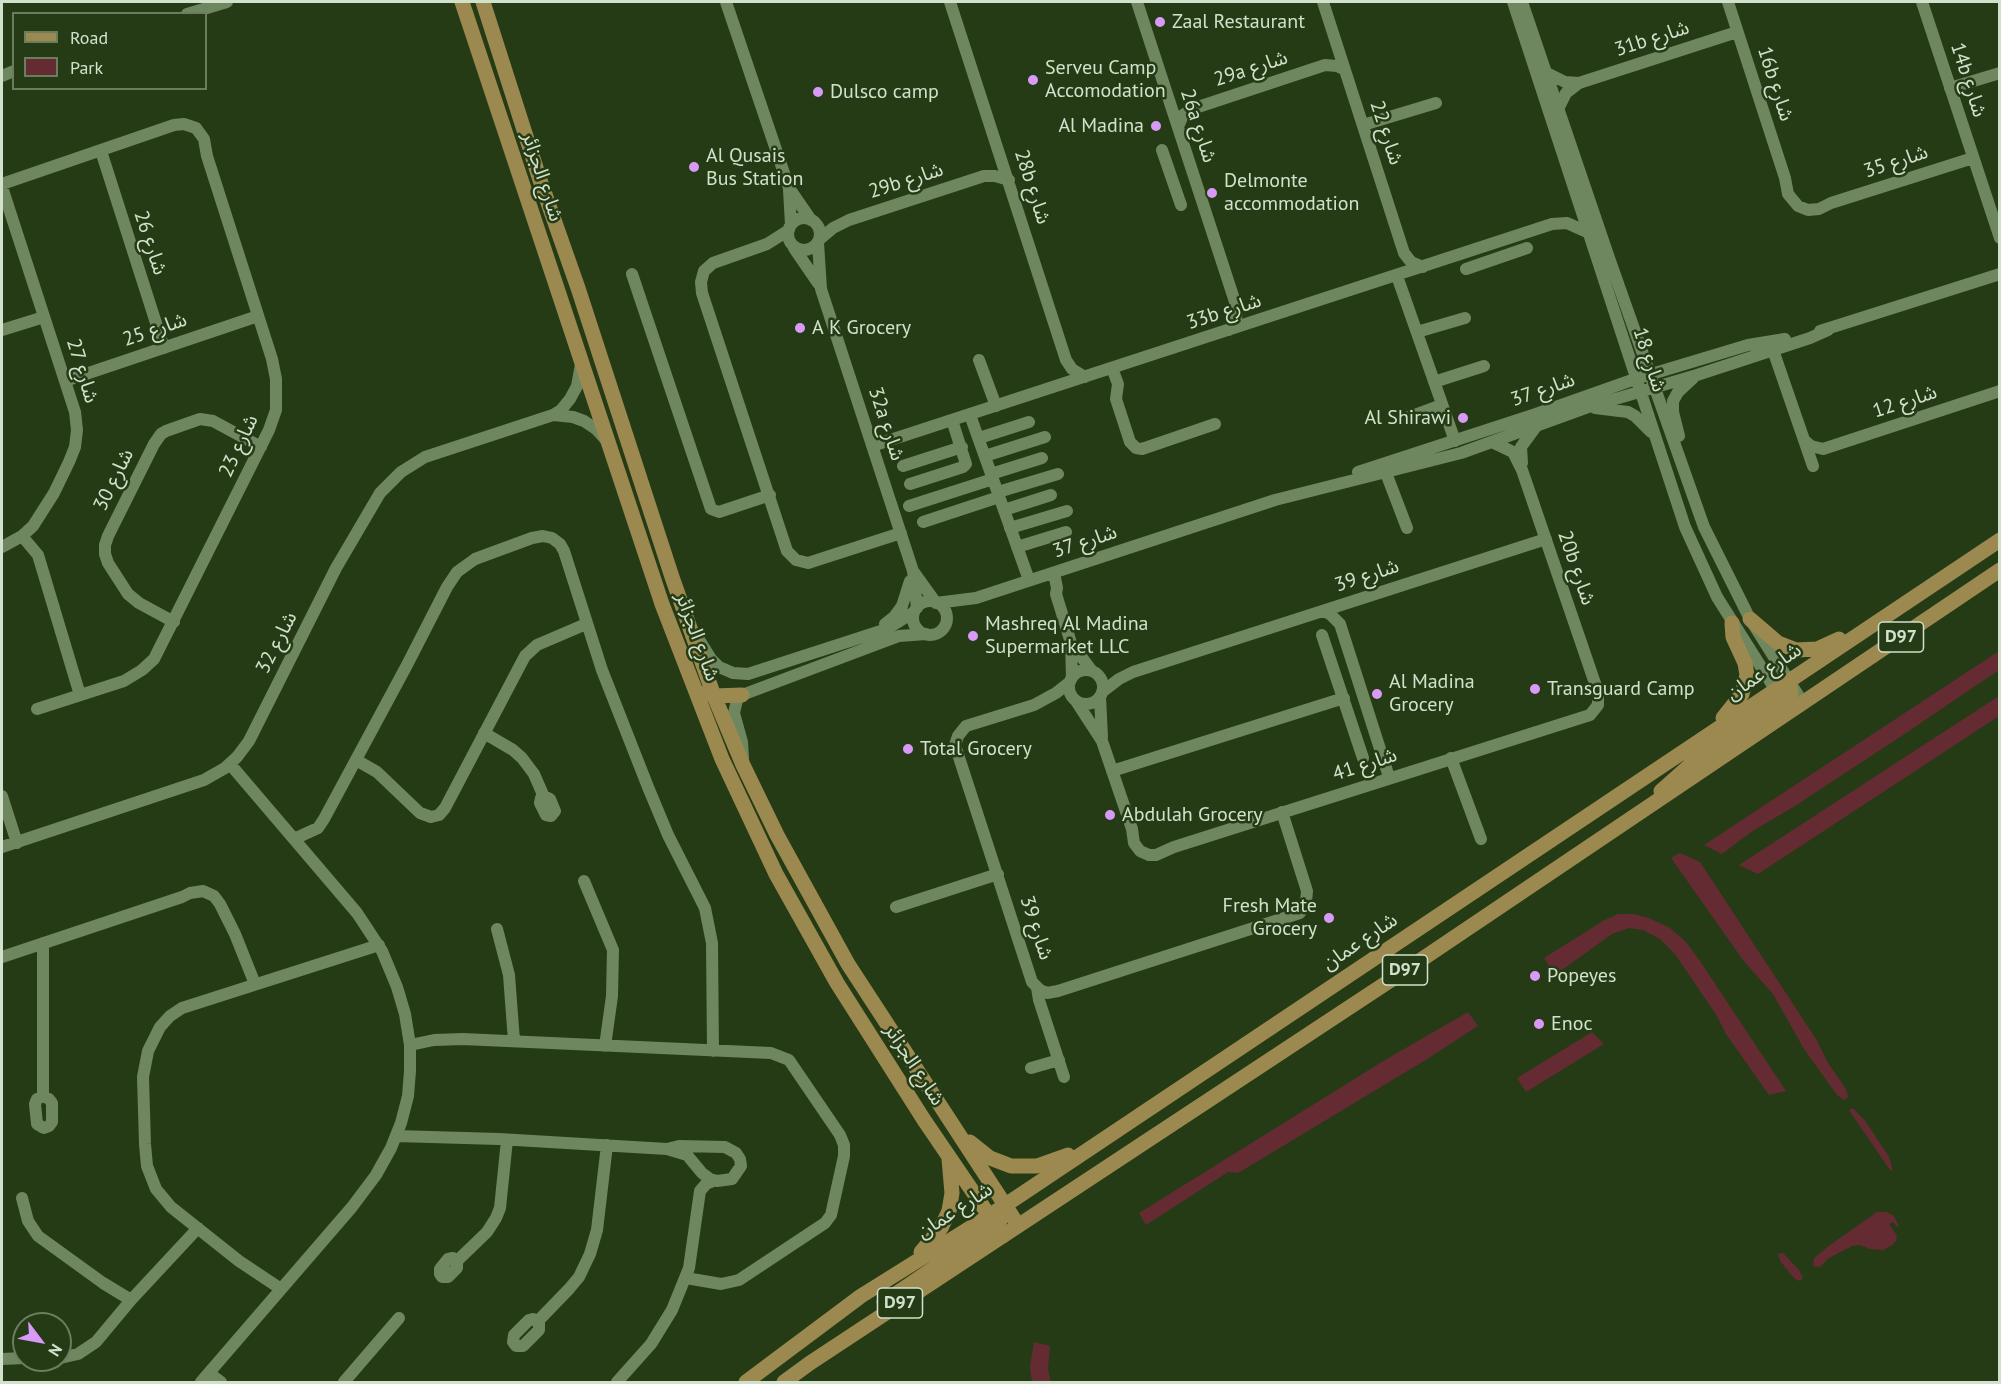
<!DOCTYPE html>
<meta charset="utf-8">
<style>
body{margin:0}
#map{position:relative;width:2001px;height:1384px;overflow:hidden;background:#253b16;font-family:"PT Sans",sans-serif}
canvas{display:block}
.frame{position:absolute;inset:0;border:3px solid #d2e1cb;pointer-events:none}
.legend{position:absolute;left:12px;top:12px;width:195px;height:78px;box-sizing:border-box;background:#253b16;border:2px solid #6a7d5e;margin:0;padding:8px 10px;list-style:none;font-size:18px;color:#d2e1cb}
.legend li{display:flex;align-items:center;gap:12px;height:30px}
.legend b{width:30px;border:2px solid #6a7d5e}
.north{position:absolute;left:12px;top:1312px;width:60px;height:60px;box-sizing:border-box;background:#253b16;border:2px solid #6a7d5e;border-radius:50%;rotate:122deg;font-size:16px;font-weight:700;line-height:24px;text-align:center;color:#d2e1cb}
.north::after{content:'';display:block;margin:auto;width:21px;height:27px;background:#d99af7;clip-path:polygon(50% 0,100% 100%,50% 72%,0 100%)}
</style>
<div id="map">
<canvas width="2001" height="1384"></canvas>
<div class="frame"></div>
<ul class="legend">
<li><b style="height:8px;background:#9c894f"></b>Road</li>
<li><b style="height:16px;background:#652b33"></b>Park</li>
</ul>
<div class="north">N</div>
</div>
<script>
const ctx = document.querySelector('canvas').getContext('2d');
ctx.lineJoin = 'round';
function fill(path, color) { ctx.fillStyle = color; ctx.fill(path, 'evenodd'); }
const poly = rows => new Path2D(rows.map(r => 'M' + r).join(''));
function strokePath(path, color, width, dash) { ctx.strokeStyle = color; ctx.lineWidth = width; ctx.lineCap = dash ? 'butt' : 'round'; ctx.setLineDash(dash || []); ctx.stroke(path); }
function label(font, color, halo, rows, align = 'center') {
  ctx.font = font + ' "PT Sans","Noto Sans Arabic",sans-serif'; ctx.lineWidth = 5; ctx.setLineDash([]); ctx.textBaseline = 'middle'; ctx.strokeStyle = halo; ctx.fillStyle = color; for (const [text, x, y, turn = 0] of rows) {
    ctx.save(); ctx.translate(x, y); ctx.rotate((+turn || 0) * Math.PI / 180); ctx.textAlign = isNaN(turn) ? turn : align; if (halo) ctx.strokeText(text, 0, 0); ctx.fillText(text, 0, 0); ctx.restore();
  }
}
fill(poly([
 [1999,651,1999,670,1903,735,1795,806,1751,832,1722,854,1704,845],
 [1999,696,1999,716,1758,874,1739,865],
 [1680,853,1700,862,1816,1039,1828,1063,1846,1089,1848,1097,1844,1100,1837,1095,1804,1049,1773,994,1743,960,1671,858],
 [1618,914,1634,914,1649,918,1670,928,1686,942,1700,961,1786,1091,1769,1095,1726,1034,1717,1016,1675,954,1660,939,1643,930,1629,928,1612,934,1555,975,1544,958,1603,921],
 [1468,1012,1478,1026,1424,1061,1238,1173,1228,1172,1146,1225,1139,1213,1385,1060],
 [1592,1032,1604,1044,1526,1092,1517,1078],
 [1853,1108,1866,1122,1889,1157,1893,1171,1890,1170,1849,1110],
 [1877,1212,1886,1212,1893,1215,1899,1226,1897,1227,1893,1222,1889,1224,1897,1236,1896,1241,1892,1245,1883,1250,1870,1249,1860,1245,1852,1246,1829,1258,1820,1267,1813,1266,1814,1258,1830,1245],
 [1783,1253,1799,1270,1803,1278,1800,1281,1795,1279,1780,1261,1778,1254],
 [1034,1342,1050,1346,1048,1369,1051,1382,1032,1382,1030,1366]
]), '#652b33');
strokePath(poly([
 [726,2,789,188,811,220],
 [950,2,1066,360,1072,369,1085,377],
 [1137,2,1237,308,1236,319,1229,330],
 [1323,2,1404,253,1411,262,1423,267],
 [1513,2,1685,527,1717,597,1780,697],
 [1522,2,1609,258,1704,527,1750,619,1803,703],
 [1728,2,1785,178,1788,194,1798,206,1808,210,1819,209,1831,203,1973,158],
 [1922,2,2000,238],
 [187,14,227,2],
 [1547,73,1565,82,1579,83],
 [2,76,14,71],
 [1950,88,2000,73],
 [1559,107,1566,93,1579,83,1737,32],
 [1363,125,1436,103],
 [1178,127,1183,115,1192,109,1325,65,1337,66,1345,70],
 [1162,150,1181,205],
 [101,151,164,348],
 [2,184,174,125,184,124,196,128,204,139,207,156,272,359,276,379,276,410,269,430,154,659,142,670,124,681,37,709],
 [2,187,75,412,77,430,75,447,69,462,54,493,33,526,22,536,2,547],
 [789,190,791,225],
 '788 234a16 16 0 1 1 32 0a16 16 0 1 1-32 0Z',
 [789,230,767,244,713,263,704,271,701,282,702,293,787,551,796,560,808,563,901,533],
 [820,239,833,228,849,220,984,176,995,176,1009,180],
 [818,243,821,289,913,571,917,608],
 [794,248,818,283],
 [1466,269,1527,248],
 [632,274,711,509,719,512,770,495],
 [1397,276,1455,441],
 [2,330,44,317],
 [1820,331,2000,274],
 [1417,332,1465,318],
 [1773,350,1813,466],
 [979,360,996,406],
 [1112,368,1118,384,1116,399,1130,442,1136,448,1142,449,1215,424],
 [65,381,258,316],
 [1434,382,1484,366],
 [1595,408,1628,412,1635,416,1651,432],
 [553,415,573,417,584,421,596,429,606,440],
 [970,415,1029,580],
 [1404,419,1442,405],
 [1679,436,1673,412,1673,401,1678,392,1693,378],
 [979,438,1029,422],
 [1804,440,1811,446,1823,449,2000,391],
 [872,446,1552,224,1567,223,1587,232],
 [985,456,1045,437],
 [1522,463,1521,447,1535,428],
 [903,466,962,447],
 [1358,472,1536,414,1635,379,1748,345,1785,339],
 [1386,473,1407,528],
 [991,474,1042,458],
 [910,484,963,467,966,464,952,420],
 [998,492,1058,474],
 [909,506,993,479],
 [1004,510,1051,495],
 [923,522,999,497],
 [1010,528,1067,511],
 [22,536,38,555,80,695],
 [1017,547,1066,532],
 [913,571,936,603,976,598,1275,500,1461,453,1588,407,1697,375,1810,338,1828,330],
 [1054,573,1057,588,1056,594,1071,643,1072,678],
 '913 618a17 17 0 1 1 34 0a17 17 0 1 1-34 0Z',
 [1322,611,1330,614,1340,624,1389,777],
 [174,622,139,603,128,594,108,563,105,554,105,545,108,536,154,444,161,434,166,431,200,419,213,421,261,447],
 [885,624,894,617,902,606,910,581],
 [1322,635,1363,758],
 [698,638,711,659,719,667,733,673,748,674,887,629,914,612],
 [1071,643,1092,671],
 '1069 687a17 17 0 1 1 34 0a17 17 0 1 1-34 0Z',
 [1070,682,1056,693,1034,705,966,726,958,736,955,745,1032,982,1040,990,1047,993,1058,991,1300,913,1306,902,1307,891,1282,812],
 [1102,692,1119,679,1133,672,1546,539],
 [1100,697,1102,737],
 [1076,701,1102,741,1132,829,1134,843,1140,851,1149,855,1156,855,1174,847,1590,715,1598,705,1598,692,1522,470,1513,452,1492,442],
 [484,733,513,750,522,758,534,774,544,797],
 [743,758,742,742,734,713,737,700,742,695,899,636,926,634],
 [1451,758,1481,839],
 [356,760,377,772,420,813,431,817,439,815,445,808,525,656,537,645,586,624],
 [1112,771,1344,698],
 [2,796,17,843],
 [544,796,550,799,555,811,551,816,546,815,540,803,541,798,544,796],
 [294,839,318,828,324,819,407,665,447,587,457,572,475,559,532,538,543,536,552,538,560,544,564,551,602,670,648,787,668,835,705,908,712,943,713,1051],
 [2,847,204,780,225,768,237,757,249,741,336,568,380,493,401,472,425,457,553,415,561,410,570,399,577,386,581,364],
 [584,881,613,950,612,996,605,1046],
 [896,907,998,874],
 [497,929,509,975,514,1041],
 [43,943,43,1096],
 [2,957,182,897,190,893,203,891,214,896,220,904,235,934,255,984],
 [1037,988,1039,1000,1064,1077],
 [410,1045,434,1040,463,1039,771,1053,789,1060,840,1135,844,1145,844,1156,831,1215,825,1223,739,1280,721,1284,686,1278],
 [1031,1068,1059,1060],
 [43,1096,49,1099,52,1103,52,1122,49,1126,44,1128,37,1124,35,1104,37,1099,43,1096],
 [396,1136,499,1139,667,1149,687,1155,702,1173,710,1179,717,1181,732,1179,741,1166,740,1159,736,1153,725,1147,679,1146,667,1149],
 [22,1198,28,1221,38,1236,103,1283,131,1300],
 [453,1258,457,1262,457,1268,448,1277,442,1277,440,1274,440,1269,448,1259,453,1258],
 [457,1261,487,1232,496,1218,500,1208,507,1140],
 [281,1289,239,1261,171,1207,156,1189,147,1166,145,1144,143,1077,148,1051,160,1027,170,1016,182,1008,379,945],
 [533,1319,539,1323,539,1330,523,1346,516,1346,513,1342,514,1335,529,1320,533,1319],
 [538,1321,569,1289,579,1277,590,1254,597,1230,607,1145],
 [60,1358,78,1354,96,1342,131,1300,198,1228],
 [2,1359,24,1358],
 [209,1373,221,1382],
 [201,1382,352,1207,376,1175,391,1148,401,1123,408,1096,410,1071,410,1045,405,1014,397,987,382,951,357,913,230,764],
 [344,1382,399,1318],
 [617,1382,651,1344,672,1310,689,1268,700,1191,706,1184,713,1181]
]), '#6e875f', 12);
strokePath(poly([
 [462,2,662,604,722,759,776,874,837,983,924,1120,1003,1236],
 [483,2,540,180,578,288,672,577,714,696,743,765,777,835,848,964,1018,1225],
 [1750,619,1778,643,1796,650,1817,649,1839,639],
 [707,692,714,696,742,695],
 [1723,718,1742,694,1747,675,1745,663,1733,637,1732,623],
 [1661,791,1689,766,1788,698,1791,693,1789,681],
 [970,1142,990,1158,1011,1166,1037,1166,1068,1155],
 [921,1252,941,1228,949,1211,952,1193,949,1159],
 [884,1302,996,1226,1001,1219],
 [746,1382,861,1296,989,1216,2000,540],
 [784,1382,810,1363,1403,972,2000,570]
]), '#9c894f', 15);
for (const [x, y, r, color] of [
 [1160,22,6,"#d99af7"],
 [1033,80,6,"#d99af7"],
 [818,92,6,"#d99af7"],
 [1156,126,6,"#d99af7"],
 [694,167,6,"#d99af7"],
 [1212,193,6,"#d99af7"],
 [800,328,6,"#d99af7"],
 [1463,418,6,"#d99af7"],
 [973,636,6,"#d99af7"],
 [1535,689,6,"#d99af7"],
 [1377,694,6,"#d99af7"],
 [908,749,6,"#d99af7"],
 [1110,815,6,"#d99af7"],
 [1329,918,6,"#d99af7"],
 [1535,976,6,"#d99af7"],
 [1539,1024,6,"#d99af7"]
]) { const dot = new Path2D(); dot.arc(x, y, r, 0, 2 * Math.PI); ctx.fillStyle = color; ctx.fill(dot); strokePath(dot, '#253b16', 2); }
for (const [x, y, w] of [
 [1901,637,45],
 [1405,970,45],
 [900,1303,45]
]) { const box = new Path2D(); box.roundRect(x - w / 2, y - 15, w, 30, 4.5); ctx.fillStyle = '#253b16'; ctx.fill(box); strokePath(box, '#d2e1cb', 1.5); }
label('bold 18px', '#d2e1cb', null, [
 ["D97",1901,637],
 ["D97",1405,970],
 ["D97",900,1303]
]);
label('20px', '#d2e1cb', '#253b16', [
 ["Zaal Restaurant",1172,22],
 ["Serveu Camp",1045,68],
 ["Accomodation",1045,91],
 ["Dulsco camp",830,92],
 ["Al Madina",1144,126,"right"],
 ["Al Qusais",706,156],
 ["Bus Station",706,179],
 ["Delmonte",1224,181],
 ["accommodation",1224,204],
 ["A K Grocery",812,328],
 ["Al Shirawi",1451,418,"right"],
 ["Mashreq Al Madina",985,624],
 ["Supermarket LLC",985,647],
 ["Al Madina",1389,682],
 ["Grocery",1389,705],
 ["Transguard Camp",1547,689],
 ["Total Grocery",920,749],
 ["Abdulah Grocery",1122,815],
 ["Fresh Mate",1317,906,"right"],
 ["Grocery",1317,929,"right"],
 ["Popeyes",1547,976],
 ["Enoc",1551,1024]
], 'left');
label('20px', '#d2e1cb', '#253b16', [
 ["31b شارع",1652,39,-18],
 ["29a شارع",1251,69,-18],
 ["14b شارع",1968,80,72],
 ["16b شارع",1775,84,72],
 ["26a شارع",1198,126,72],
 ["شارع 22",1386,133,72],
 ["شارع 35",1896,162,-18],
 ["شارع الجزائر",542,177,72],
 ["29b شارع",906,181,-18],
 ["28b شارع",1032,187,72],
 ["شارع 26",150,243,72],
 ["33b شارع",1224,312,-18],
 ["شارع 25",155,330,-19],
 ["شارع 18",1649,360,72],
 ["شارع 27",82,371,73],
 ["شارع 37",1543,390,-19],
 ["شارع 12",1905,402,-18],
 ["32a شارع",886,424,72],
 ["شارع 23",239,446,-65],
 ["شارع 30",114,480,-64],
 ["شارع 37",1085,542,-18],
 ["20b شارع",1576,568,71],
 ["شارع 39",1367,576,-18],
 ["شارع الجزائر",697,637,70],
 ["شارع 32",277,643,-63],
 ["شارع عمان",1764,672,-34],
 ["شارع 41",1365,765,-18],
 ["شارع 39",1036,928,72],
 ["شارع عمان",1360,942,-34],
 ["شارع الجزائر",914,1065,57],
 ["شارع عمان",955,1211,-33]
]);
</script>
